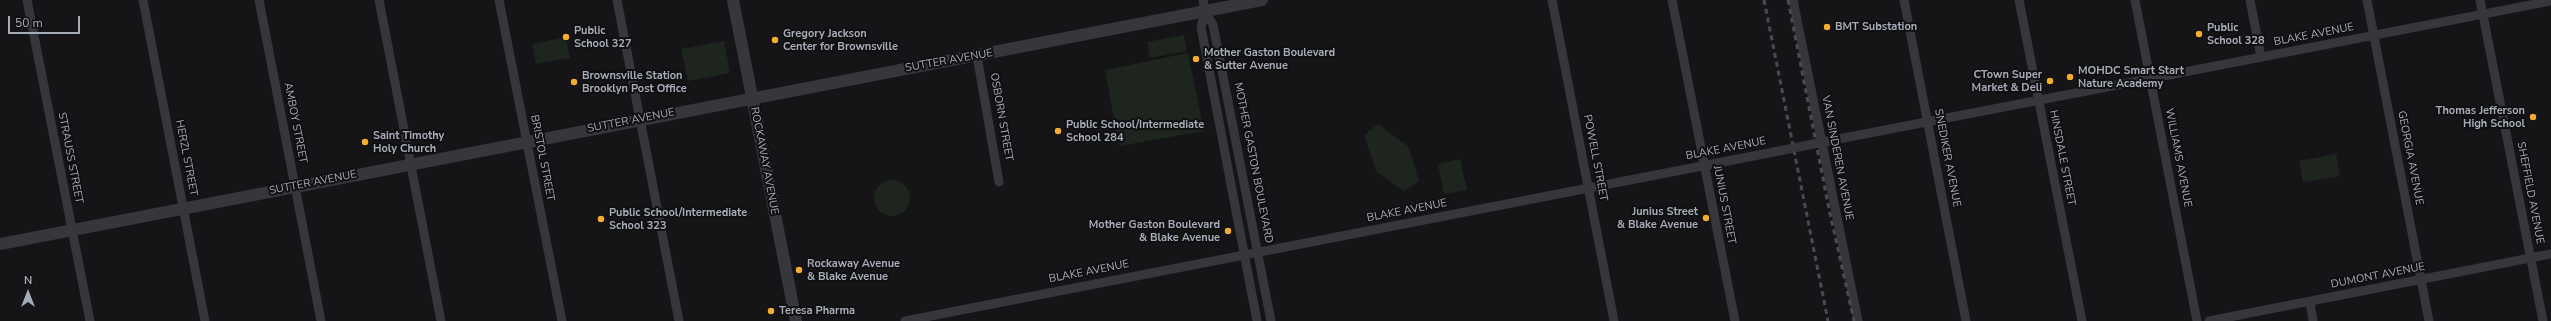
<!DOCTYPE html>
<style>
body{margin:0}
#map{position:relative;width:2551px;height:321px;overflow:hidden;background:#151517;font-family:"Nunito Sans",sans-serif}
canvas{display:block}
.north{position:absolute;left:8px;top:273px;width:40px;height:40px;-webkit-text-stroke:3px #101012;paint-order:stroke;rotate:0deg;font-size:11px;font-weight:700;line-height:16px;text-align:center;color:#a7adb8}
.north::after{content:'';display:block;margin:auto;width:14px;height:18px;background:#a7adb8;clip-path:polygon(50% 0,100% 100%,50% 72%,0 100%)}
.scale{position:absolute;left:8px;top:16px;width:72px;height:18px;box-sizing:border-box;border:2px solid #a7adb8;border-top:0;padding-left:5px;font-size:12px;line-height:14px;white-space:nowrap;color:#a7adb8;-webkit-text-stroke:3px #101012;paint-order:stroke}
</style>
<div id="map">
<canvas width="2551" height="321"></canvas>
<div class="north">N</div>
<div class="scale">50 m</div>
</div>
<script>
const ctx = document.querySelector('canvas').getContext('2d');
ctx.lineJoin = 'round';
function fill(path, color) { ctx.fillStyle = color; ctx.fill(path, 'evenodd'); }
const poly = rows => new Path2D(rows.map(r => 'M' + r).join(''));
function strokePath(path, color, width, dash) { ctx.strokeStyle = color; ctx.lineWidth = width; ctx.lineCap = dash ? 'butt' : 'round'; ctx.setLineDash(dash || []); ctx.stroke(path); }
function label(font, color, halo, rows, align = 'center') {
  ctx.font = font + ' "Nunito Sans",sans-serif'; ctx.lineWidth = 4; ctx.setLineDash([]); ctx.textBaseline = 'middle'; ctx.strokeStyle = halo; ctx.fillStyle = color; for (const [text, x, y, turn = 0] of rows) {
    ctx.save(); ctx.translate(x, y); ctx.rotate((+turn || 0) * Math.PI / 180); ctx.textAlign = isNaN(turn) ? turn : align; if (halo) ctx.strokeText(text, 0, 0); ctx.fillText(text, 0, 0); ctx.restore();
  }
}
fill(poly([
 [1184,35,1187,51,1150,58,1147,42],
 [566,37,570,58,536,64,532,44],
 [724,41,730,73,688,81,681,49],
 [1188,53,1204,131,1119,146,1105,70],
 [1378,124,1408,146,1419,181,1404,191,1376,171,1364,135],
 [2336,154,2340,176,2303,182,2299,161],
 [1460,159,1467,190,1444,194,1438,164],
 '874 198a18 18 0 1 1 36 0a18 18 0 1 1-36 0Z'
]), '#1d251e');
strokePath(poly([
 [27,0,90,321],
 [143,0,205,321],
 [259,0,321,321],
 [379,0,441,321],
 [499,0,562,321],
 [617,0,679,321],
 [1203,0,1205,11,1213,25,1271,321],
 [1552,0,1614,321],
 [1672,0,1735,321],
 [1793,0,1858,321],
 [1904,0,1966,321],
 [2019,0,2082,321],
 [2135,0,2197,321],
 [2250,0,2261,57],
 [2367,0,2429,321],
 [2480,0,2543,321],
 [1205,11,1201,27,1257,321],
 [977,56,999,182],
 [1818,143,2551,1],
 [2310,302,2313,321],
 [905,321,1774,152],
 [2209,321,2551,254]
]), '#36373c', 9);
strokePath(poly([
 [733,0,796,321],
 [0,244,1262,0]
]), '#36373c', 12);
strokePath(poly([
 [1764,0,1828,321],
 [1788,0,1829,209,1854,321]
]), '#494b51', 3, [5, 4]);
strokePath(poly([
 [1774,152,1818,143]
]), '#36373c', 9);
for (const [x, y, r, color] of [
 [1827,27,4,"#f6ac2f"],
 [2199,34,4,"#f6ac2f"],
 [566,37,4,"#f6ac2f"],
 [775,40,4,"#f6ac2f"],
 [1196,59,4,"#f6ac2f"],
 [2070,77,4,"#f6ac2f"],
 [2050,81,4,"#f6ac2f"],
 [574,82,4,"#f6ac2f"],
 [2533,117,4,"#f6ac2f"],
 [1058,131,4,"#f6ac2f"],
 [365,142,4,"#f6ac2f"],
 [1706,218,4,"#f6ac2f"],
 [601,219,4,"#f6ac2f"],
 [1228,231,4,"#f6ac2f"],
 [799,270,4,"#f6ac2f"],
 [771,311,4,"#f6ac2f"]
]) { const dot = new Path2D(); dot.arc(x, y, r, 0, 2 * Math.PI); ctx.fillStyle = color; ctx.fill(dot); strokePath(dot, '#101012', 1.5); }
label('bold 11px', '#a7adb8', '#101012', [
 ["BMT Substation",1835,27],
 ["Public",2207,28],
 ["School 328",2207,41],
 ["Public",574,31],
 ["School 327",574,44],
 ["Gregory Jackson",783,34],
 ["Center for Brownsville",783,47],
 ["Mother Gaston Boulevard",1204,53],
 ["& Sutter Avenue",1204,66],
 ["MOHDC Smart Start",2078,71],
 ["Nature Academy",2078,84],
 ["CTown Super",2042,75,"right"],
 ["Market & Deli",2042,88,"right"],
 ["Brownsville Station",582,76],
 ["Brooklyn Post Office",582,89],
 ["Thomas Jefferson",2525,111,"right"],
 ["High School",2525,124,"right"],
 ["Public School/Intermediate",1066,125],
 ["School 284",1066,138],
 ["Saint Timothy",373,136],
 ["Holy Church",373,149],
 ["Junius Street",1698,212,"right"],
 ["& Blake Avenue",1698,225,"right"],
 ["Public School/Intermediate",609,213],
 ["School 323",609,226],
 ["Mother Gaston Boulevard",1220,225,"right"],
 ["& Blake Avenue",1220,238,"right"],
 ["Rockaway Avenue",807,264],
 ["& Blake Avenue",807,277],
 ["Teresa Pharma",779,311]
], 'left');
label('11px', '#a7adb8', '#101012', [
 ["BLAKE AVENUE",2314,35,-11],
 ["SUTTER AVENUE",949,61,-10],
 ["OSBORN STREET",1001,117,80],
 ["SUTTER AVENUE",631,121,-11],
 ["AMBOY STREET",295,123,79],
 ["BLAKE AVENUE",1726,149,-11],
 ["STRAUSS STREET",70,158,79],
 ["HERZL STREET",186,158,79],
 ["BRISTOL STREET",542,158,79],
 ["POWELL STREET",1595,158,79],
 ["VAN SINDEREN AVENUE",1837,158,79],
 ["SNEDIKER AVENUE",1947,158,79],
 ["HINSDALE STREET",2062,158,79],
 ["WILLIAMS AVENUE",2178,158,79],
 ["GEORGIA AVENUE",2410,158,79],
 ["ROCKAWAY AVENUE",764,161,79],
 ["MOTHER GASTON BOULEVARD",1253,163,79],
 ["SUTTER AVENUE",313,183,-11],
 ["SHEFFIELD AVENUE",2530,193,79],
 ["JUNIUS STREET",1724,205,79],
 ["BLAKE AVENUE",1407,211,-11],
 ["BLAKE AVENUE",1089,272,-11],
 ["DUMONT AVENUE",2378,276,-11]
]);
</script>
